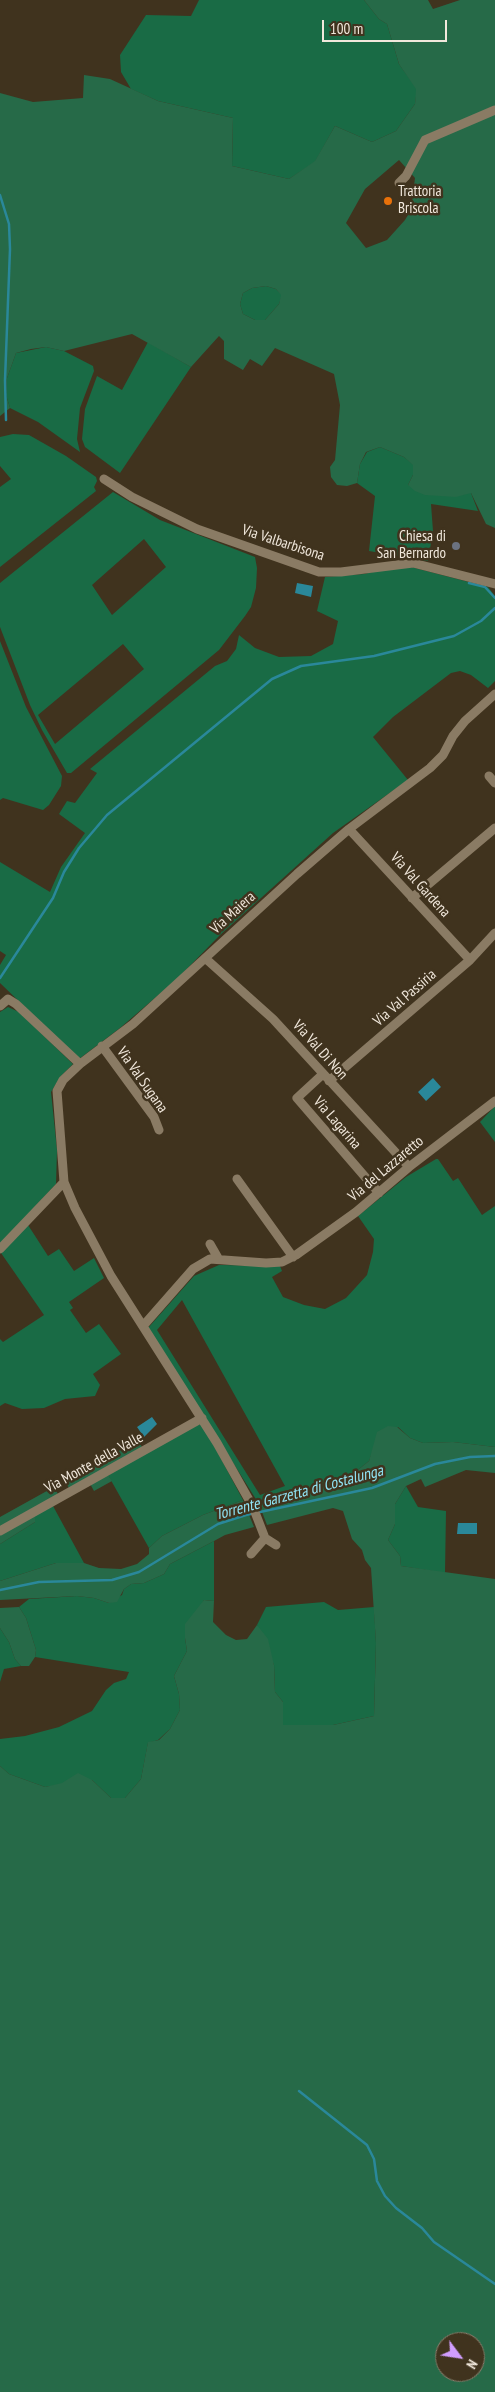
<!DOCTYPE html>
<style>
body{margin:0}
#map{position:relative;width:495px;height:2392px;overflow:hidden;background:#40331e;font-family:"PT Sans Narrow",sans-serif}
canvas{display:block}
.north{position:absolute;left:435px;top:2332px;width:50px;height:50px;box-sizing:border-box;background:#40331e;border:1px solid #877b6a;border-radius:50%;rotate:121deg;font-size:14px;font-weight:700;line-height:20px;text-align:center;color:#f1e8dc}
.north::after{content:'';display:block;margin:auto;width:18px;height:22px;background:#d19dfe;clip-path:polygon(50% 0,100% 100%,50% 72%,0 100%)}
.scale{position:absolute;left:322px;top:20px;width:125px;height:22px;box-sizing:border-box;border:2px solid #f1e8dc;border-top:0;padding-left:6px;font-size:15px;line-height:18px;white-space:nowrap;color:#f1e8dc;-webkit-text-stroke:4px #40331e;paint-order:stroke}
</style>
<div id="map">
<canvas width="495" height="2392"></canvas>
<div class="north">N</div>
<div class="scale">100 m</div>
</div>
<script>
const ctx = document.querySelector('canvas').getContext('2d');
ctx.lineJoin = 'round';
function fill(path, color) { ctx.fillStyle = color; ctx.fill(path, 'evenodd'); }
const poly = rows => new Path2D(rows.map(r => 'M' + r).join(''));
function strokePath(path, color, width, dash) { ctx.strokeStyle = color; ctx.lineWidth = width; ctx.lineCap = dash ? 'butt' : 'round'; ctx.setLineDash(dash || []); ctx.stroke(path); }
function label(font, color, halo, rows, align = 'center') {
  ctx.font = font + ' "PT Sans Narrow",sans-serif'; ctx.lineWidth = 5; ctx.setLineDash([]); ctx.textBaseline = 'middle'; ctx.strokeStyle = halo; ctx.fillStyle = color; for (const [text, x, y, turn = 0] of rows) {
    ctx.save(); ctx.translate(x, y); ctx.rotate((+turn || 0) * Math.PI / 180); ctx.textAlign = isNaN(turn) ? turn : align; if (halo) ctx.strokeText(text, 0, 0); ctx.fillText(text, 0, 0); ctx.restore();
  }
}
fill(poly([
 [199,0,364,0,379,19,387,24,399,64,417,89,415,104,396,131,372,142,335,126,315,162,289,179,232,166,233,118,158,101,131,89,121,72,120,55,146,15,191,16],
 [266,286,276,289,282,295,279,304,265,320,255,320,243,314,240,304,243,293,252,288],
 [148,342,191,367,120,473,85,447,82,439,85,409,97,376,122,390],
 [46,347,64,351,93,366,94,371,80,408,77,439,80,452,38,422,10,408,6,395,7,378,16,353],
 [13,434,29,435,66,456,96,477,97,481,94,487,96,491,0,567,0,487,11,479,0,466,0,437],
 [380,447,404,457,414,465,413,475,408,485,471,493,478,511,431,504,433,531,428,561,369,551,375,496,357,483,360,464,367,452],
 [113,492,160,520,255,557,257,568,256,588,251,607,245,616,219,650,71,773,67,773,42,730,30,705,0,627,0,583],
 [144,539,166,567,112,615,92,585],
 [123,644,144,669,55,744,38,715],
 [400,566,411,567,488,587,495,596,495,681,488,688,471,675,460,671,451,673,393,717,373,737,408,780,333,833,220,935,177,979,120,1028,79,1059,0,983,0,965,6,955,0,951,0,862,50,892,61,867,85,833,59,814,67,801,75,803,97,773,90,769,215,666,227,661,236,649,239,635,255,648,279,657,311,656,333,644,338,621,317,611,325,577,364,574],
 [0,641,26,707,62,776,61,786,49,805,43,810,3,798,0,800],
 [8,1007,19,1012,73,1064,61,1076,51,1092,57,1150,56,1184,0,1244,0,1012],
 [495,1106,495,1142,480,1122],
 [436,1159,438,1159,453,1181,458,1178,482,1215,495,1206,495,1447,453,1442,423,1443,410,1438,398,1427,373,1450,369,1461,354,1473,259,1504,148,1328,194,1276,219,1265,280,1266,282,1271,272,1277,283,1297,304,1305,325,1309,346,1298,367,1275,373,1252,374,1239,358,1216,406,1177],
 [182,1300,285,1486,260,1495,157,1330],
 [28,1225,48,1256,59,1249,74,1271,94,1258,104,1278,69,1302,73,1308,70,1310,86,1333,99,1324,121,1354,93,1374,100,1385,95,1396,65,1399,44,1408,22,1409,5,1403,0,1406,0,1339,3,1342,44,1315,1,1253],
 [198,1424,203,1425,243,1500,203,1515,162,1536,149,1548,108,1475],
 [406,1486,418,1507,446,1511,445,1573,401,1566,400,1556,388,1540,395,1524,395,1504],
 [53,1506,84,1563,56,1563,0,1581,0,1544,35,1522,35,1515],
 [214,1541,214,1601,204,1600,185,1638,187,1651,174,1676,179,1694,180,1710,170,1729,158,1740,148,1743,141,1779,125,1798,111,1798,92,1780,45,1787,9,1774,0,1766,0,1739,25,1736,59,1727,92,1711,106,1690,114,1683,126,1679,129,1672,35,1657,36,1650,26,1618,19,1607,29,1599,77,1596,94,1598,109,1603,122,1595,124,1589,131,1584,144,1583,164,1574,170,1564],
 [324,1602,338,1610,374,1607,376,1643,374,1716,333,1725,283,1725,283,1702,275,1692,274,1665,257,1625,266,1607],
 [0,1628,9,1642,15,1659,21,1666,4,1669,0,1682]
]), '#196b45');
fill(poly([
 [364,0,428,0,433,9,460,0,495,0,495,528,486,524,471,493,456,497,425,495,415,491,408,485,413,475,413,465,404,457,380,447,366,452,360,464,357,483,347,486,337,485,331,477,330,467,335,460,340,405,334,374,275,348,262,366,250,359,243,370,224,359,224,341,219,336,191,367,132,334,64,351,46,347,31,349,16,353,7,378,6,395,10,408,0,416,0,93,33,102,83,98,84,75,110,79,158,101,233,118,232,166,289,179,315,161,335,126,372,142,396,131,415,104,416,89,399,64,387,24,379,19],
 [399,160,415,178,411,210,405,220,387,240,366,248,346,223,365,189],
 [266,286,276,289,281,295,279,304,265,320,255,320,243,314,240,304,243,293,252,288],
 [388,1426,397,1427,410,1438,423,1443,453,1442,495,1447,495,1473,466,1470,425,1487,421,1479,406,1486,395,1504,395,1524,388,1540,400,1556,401,1566,495,1579,495,2392,0,2392,0,1766,9,1774,45,1787,62,1783,78,1773,92,1780,111,1798,125,1798,141,1779,148,1742,159,1740,170,1729,180,1710,179,1694,174,1676,187,1651,185,1638,185,1624,204,1600,214,1601,213,1622,226,1635,236,1640,247,1639,257,1625,268,1639,274,1665,275,1692,283,1702,283,1725,333,1725,374,1716,376,1643,371,1568,365,1560,362,1550,352,1539,343,1511,333,1508,267,1525,259,1504,354,1473,369,1461,377,1432],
 [445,2342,475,2342,475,2372,445,2372],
 [138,1441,142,1447,108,1475,112,1481,94,1491,88,1480,70,1490,65,1481,86,1472,111,1455],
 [54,1487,59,1496,35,1515,35,1522,0,1544,0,1517],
 [243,1500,254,1527,225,1535,214,1541,170,1564,164,1574,144,1583,131,1584,124,1589,117,1602,109,1603,94,1598,77,1596,0,1600,0,1581,56,1563,84,1563,99,1568,121,1569,137,1564,149,1554,149,1548,162,1536,203,1515],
 [19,1607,26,1618,36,1650,35,1657,29,1666,21,1666,15,1659,9,1642,0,1628,0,1608]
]), '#266a48');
fill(poly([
 [297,583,313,586,311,597,295,593],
 [433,1078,441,1087,426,1101,418,1092],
 [152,1417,157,1424,144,1437,137,1427],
 [458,1523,477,1523,477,1534,457,1534]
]), '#2a889a');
strokePath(poly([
 [0,195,9,224,10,249,5,380,6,420],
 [469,583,485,587,495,598],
 [0,978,53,898,64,872,79,848,107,815,272,679,301,666,374,656,454,636,481,621,495,608],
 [0,1590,39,1582,112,1580,139,1572,218,1524,246,1515,372,1488,435,1464,470,1457,495,1456],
 [299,2091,367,2145,374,2159,377,2181,385,2196,396,2208,422,2228,434,2242,495,2284]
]), '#2a889a', 2.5);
strokePath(poly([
 [399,183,406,176,425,140,495,110],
 [104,479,132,497,197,529,319,572,341,572,413,563,495,584],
 [489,776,495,783],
 [349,829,470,960],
 [412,898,495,828],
 [205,958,273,1019,409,1167],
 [0,1006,8,999,16,1004,80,1064],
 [102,1046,154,1117,159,1130],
 [323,1074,297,1098,379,1193],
 [329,1081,470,960,495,933],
 [237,1179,293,1257],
 [210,1244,218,1258],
 [0,1249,64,1182],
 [143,1326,193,1269,210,1259,266,1263,282,1262,296,1255,356,1212,409,1167,495,1101],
 [0,1531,202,1418],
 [276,1545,265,1538,253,1507,217,1443,111,1276,75,1208,64,1182,57,1091,63,1080,80,1064,133,1024,297,874,349,829,430,768,443,755,453,736,465,721,495,694],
 [251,1554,265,1538]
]), '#8a7b64', 9);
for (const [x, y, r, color] of [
 [388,201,5,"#e8710a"],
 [456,546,5,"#6b7280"]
]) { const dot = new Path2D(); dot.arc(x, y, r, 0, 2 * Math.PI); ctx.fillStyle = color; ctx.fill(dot); strokePath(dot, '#40331e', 2); }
label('15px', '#f1e8dc', '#40331e', [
 ["Trattoria",398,192],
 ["Briscola",398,209],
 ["Chiesa di",446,537,"right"],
 ["San Bernardo",446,554,"right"]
], 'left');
label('15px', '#f1e8dc', '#40331e', [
 ["Via Valbarbisona",283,543,18],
 ["Via Val Gardena",420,885,48],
 ["Via Maiera",233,913,-42],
 ["Via Val Passiria",405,998,-41],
 ["Via Val Di Non",320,1050,48],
 ["Via Val Sugana",142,1080,55],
 ["Via Lagarina",337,1123,49],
 ["Via del Lazzaretto",386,1169,-40],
 ["Via Monte della Valle",94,1463,-29]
]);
label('italic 16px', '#90e4f5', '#40331e', [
 ["Torrente Garzetta di Costalunga",299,1493,-15]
]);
</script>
